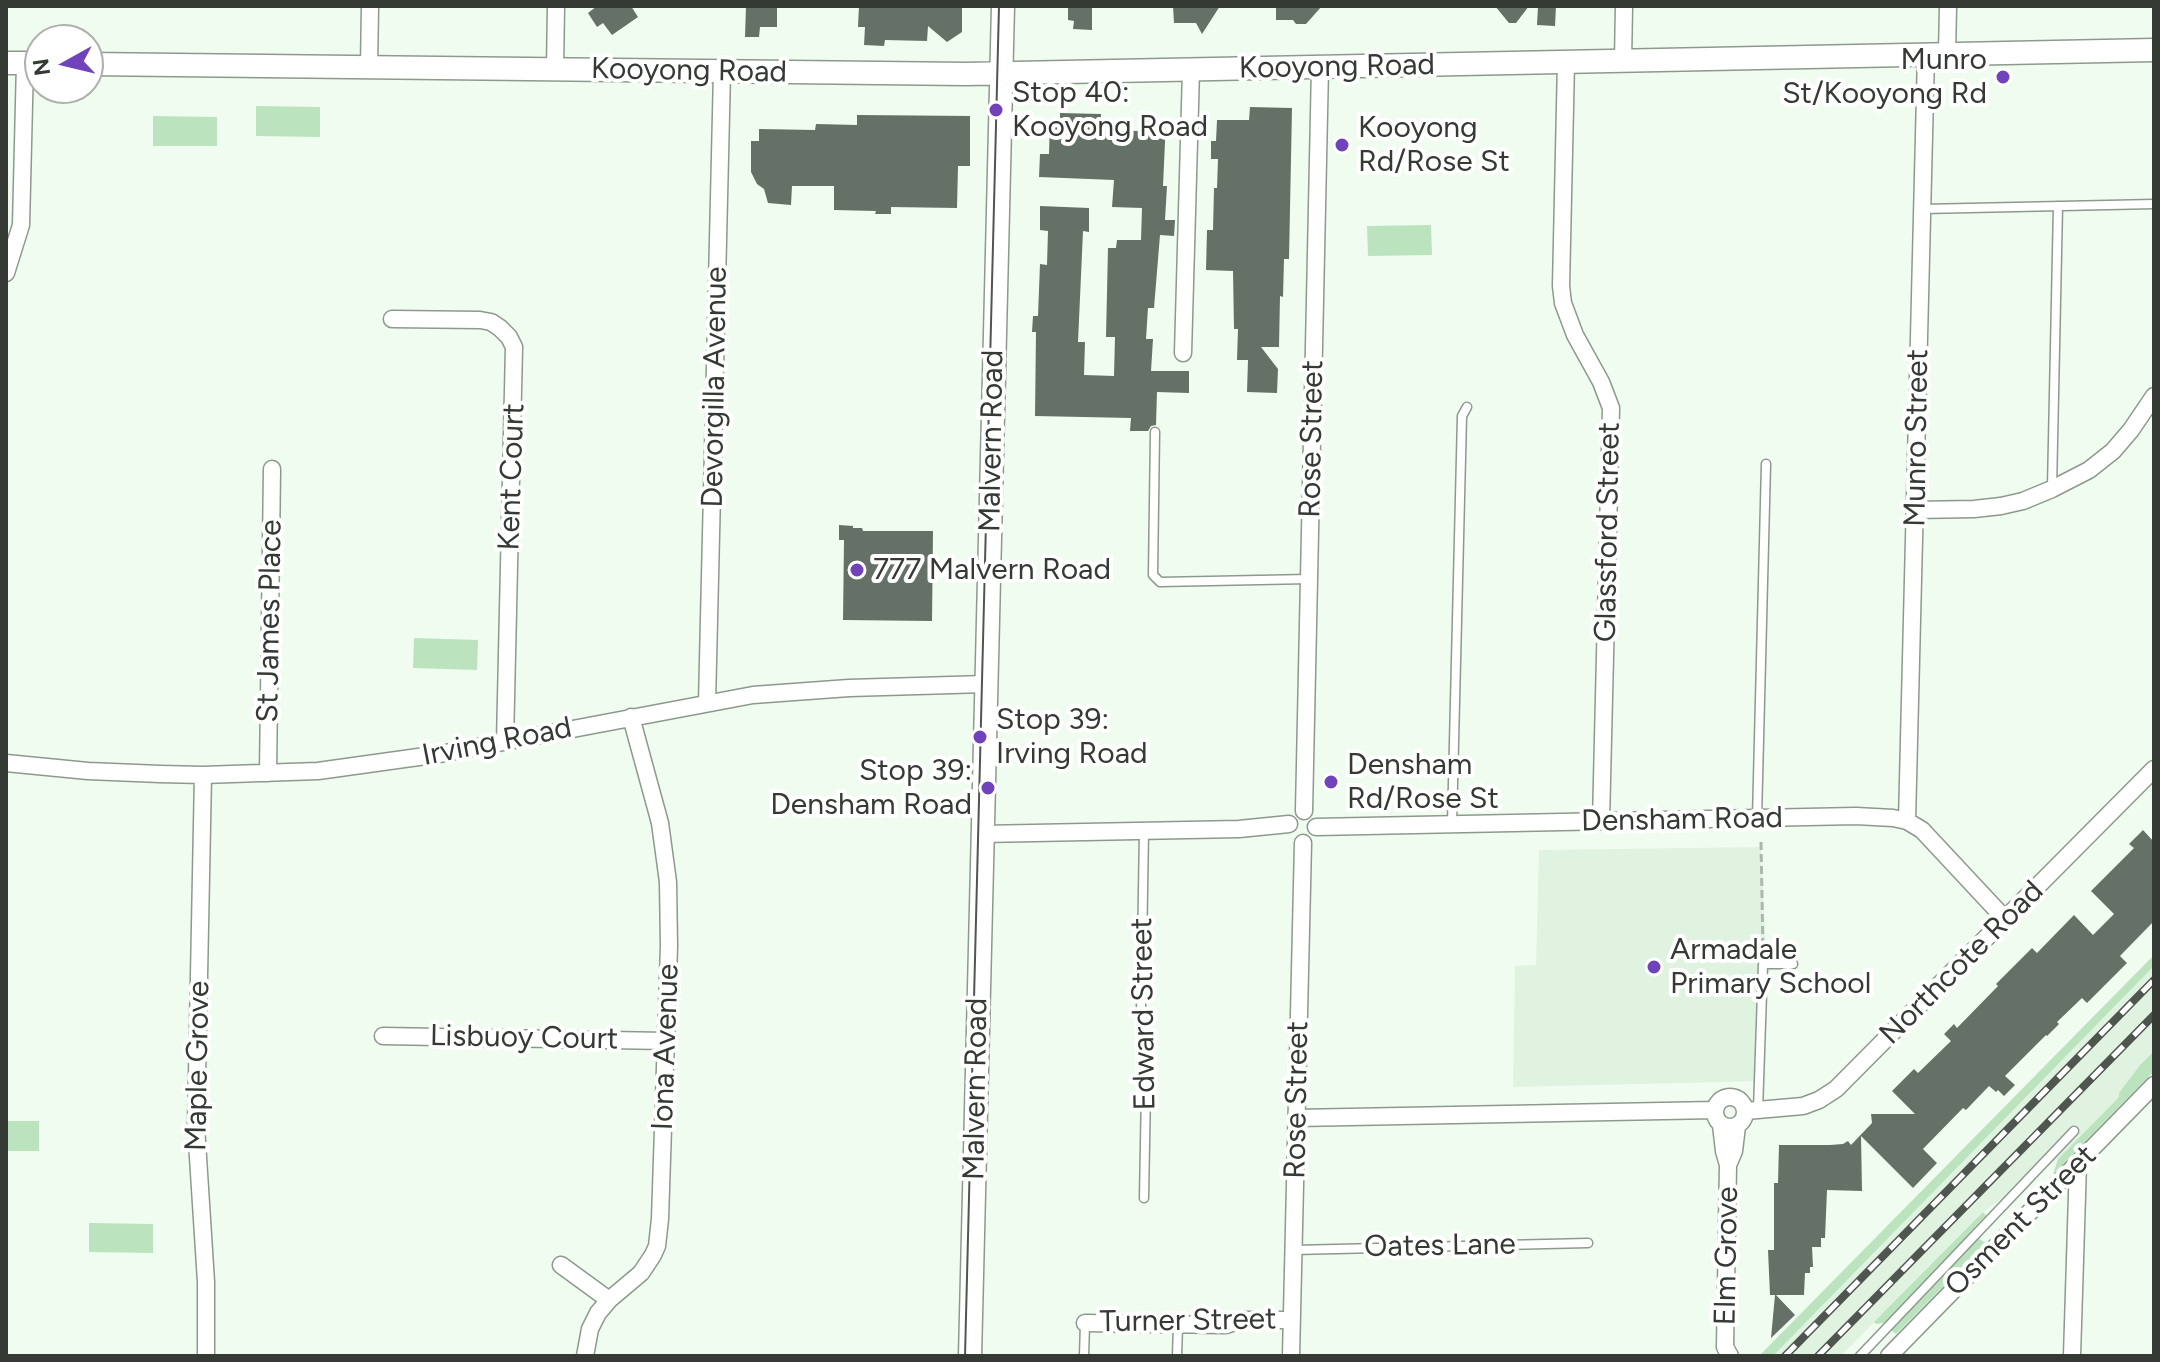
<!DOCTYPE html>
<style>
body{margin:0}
#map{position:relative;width:2160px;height:1362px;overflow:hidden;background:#f0fcf0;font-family:Figtree,sans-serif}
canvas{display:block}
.frame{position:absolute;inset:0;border:8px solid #353a35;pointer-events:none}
.north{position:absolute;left:24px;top:24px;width:80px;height:80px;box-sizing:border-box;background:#fff;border:2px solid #aeb0ae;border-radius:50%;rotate:262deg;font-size:22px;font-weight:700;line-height:32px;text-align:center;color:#353a35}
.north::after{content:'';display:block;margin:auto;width:28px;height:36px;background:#7043bb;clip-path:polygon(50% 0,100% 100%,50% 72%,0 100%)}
</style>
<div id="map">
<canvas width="2160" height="1362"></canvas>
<div class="frame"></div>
<div class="north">N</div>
</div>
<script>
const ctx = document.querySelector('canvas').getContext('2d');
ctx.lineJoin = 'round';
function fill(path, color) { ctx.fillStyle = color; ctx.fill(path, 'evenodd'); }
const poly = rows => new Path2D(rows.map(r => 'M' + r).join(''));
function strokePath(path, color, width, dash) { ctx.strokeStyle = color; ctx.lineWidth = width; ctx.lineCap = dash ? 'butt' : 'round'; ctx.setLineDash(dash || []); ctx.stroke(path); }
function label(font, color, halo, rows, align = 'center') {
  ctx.font = font + ' Figtree,sans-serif'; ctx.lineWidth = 8; ctx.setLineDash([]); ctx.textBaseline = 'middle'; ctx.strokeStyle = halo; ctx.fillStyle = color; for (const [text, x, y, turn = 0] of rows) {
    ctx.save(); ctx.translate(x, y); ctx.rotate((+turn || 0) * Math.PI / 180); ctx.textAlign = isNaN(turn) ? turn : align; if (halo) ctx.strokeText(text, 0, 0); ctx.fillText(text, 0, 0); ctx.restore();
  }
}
fill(poly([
 [1761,847,1766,953,1771,960,1794,960,1794,969,1772,969,1767,974,1765,1081,1513,1087,1515,966,1536,965,1539,850],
 [2154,966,2154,1051,2140,1065,2119,1093,2119,1097,2058,1159,1983,1212,1841,1356,1773,1356]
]), '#e0f3e1');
fill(poly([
 [256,106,320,107,320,137,256,136],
 [153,116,217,117,217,146,153,146],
 [1431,225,1432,255,1368,256,1367,226],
 [414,638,478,640,477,670,413,668],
 [2154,955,2154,966,1773,1356,1759,1356],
 [2154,1051,2154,1071,2053,1174,2058,1159,2119,1097,2119,1093,2140,1065],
 [6,1121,39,1121,39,1151,6,1151],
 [1983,1212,1986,1215,1909,1300,1885,1325,1883,1323,1876,1324,1874,1322],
 [89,1223,153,1224,153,1253,89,1252],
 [1976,1239,1979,1239,1986,1243,1896,1334,1891,1330]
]), '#bbe4be');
fill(poly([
 [597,6,631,6,638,17,612,35,603,23,597,27,588,13],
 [746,6,777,6,777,27,760,27,759,37,745,37],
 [859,6,962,6,962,32,947,42,928,26,927,41,885,40,884,46,864,45,865,27,858,27],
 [1068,6,1092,6,1092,30,1073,29,1074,21,1068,20],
 [1173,6,1220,6,1202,34,1196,23,1174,23],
 [1276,6,1322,6,1306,24,1296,24,1293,20,1276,20],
 [1495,6,1529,6,1516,23,1509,23],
 [1538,6,1556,6,1555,26,1537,25],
 [1250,107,1292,108,1289,259,1284,259,1283,297,1280,296,1279,347,1261,347,1278,369,1277,393,1247,392,1248,360,1237,360,1238,329,1234,329,1233,271,1206,270,1207,230,1213,230,1214,188,1217,188,1218,159,1211,159,1211,141,1216,141,1217,120,1249,120],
 [1060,113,1101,114,1101,130,1139,131,1139,119,1166,120,1163,186,1167,186,1165,220,1175,220,1174,236,1160,235,1154,308,1148,308,1146,339,1153,339,1151,371,1189,371,1189,393,1157,392,1156,425,1151,426,1148,431,1130,431,1131,418,1035,416,1036,332,1032,332,1033,316,1038,316,1040,264,1047,265,1048,231,1040,230,1040,206,1089,208,1089,232,1083,231,1078,342,1085,342,1084,375,1114,376,1115,337,1106,337,1108,248,1116,248,1117,240,1141,240,1142,208,1112,207,1114,180,1039,177,1040,154,1049,154,1050,119,1060,119],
 [857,115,970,116,970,166,958,166,957,208,891,207,891,214,875,214,876,211,834,210,834,186,792,186,791,205,768,203,764,189,757,184,751,172,751,141,759,141,759,129,815,130,816,124,857,125],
 [839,525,853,526,853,528,862,528,863,531,933,531,932,621,843,620,844,540,839,540],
 [2143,830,2154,842,2154,921,2120,956,2127,963,2087,1003,2082,998,2057,1022,2059,1024,2047,1036,2046,1035,2005,1076,2015,1085,2004,1096,1998,1090,1996,1092,1989,1086,1966,1110,1963,1108,1923,1149,1937,1163,1913,1188,1861,1136,1862,1191,1827,1190,1825,1238,1821,1238,1821,1247,1812,1247,1813,1267,1810,1267,1810,1273,1805,1273,1804,1295,1776,1295,1795,1315,1771,1338,1775,1295,1770,1295,1768,1250,1774,1250,1774,1183,1778,1183,1779,1145,1830,1145,1843,1144,1848,1141,1851,1145,1872,1123,1871,1114,1915,1114,1892,1091,1914,1069,1918,1073,1951,1041,1944,1034,1954,1024,1957,1028,1998,986,1996,984,2032,948,2037,953,2074,915,2093,935,2114,914,2091,891,2134,848,2129,844]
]), '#657066');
const lane = poly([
 [1923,209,2154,204],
 [1155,432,1153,575,1160,582,1309,579],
 [2052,488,2058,206],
 [1757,818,1766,464],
 [1452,824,1462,416,1467,407],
 [1144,831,1141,1011,1147,1036,1144,1198],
 [1758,1110,1763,964,1793,964],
 [1294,1250,1588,1243],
 [1084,1356,1085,1324],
 [1177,1356,1178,1325],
 [1860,1356,2074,1131]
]);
const street = poly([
 [1947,54,1948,6],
 [1623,61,1624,6],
 [1566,62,1561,286,1563,303,1575,335,1601,382,1611,408,1601,821],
 [369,67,370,6],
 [555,69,556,6],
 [6,273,21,225,25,63],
 [392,319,480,320,491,322,500,328,509,337,514,347,505,742],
 [1183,353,1191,70],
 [1915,510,1974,509,2001,506,2023,501,2052,489,2089,470,2113,451,2131,430,2154,396],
 [707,703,722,72],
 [6,763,88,771,160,774,203,775,318,771,440,754,753,695,849,688,986,684],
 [268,773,272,469],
 [203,775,196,1126,206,1282,206,1356],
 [1304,811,1320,67],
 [1907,821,1926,55],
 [1316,827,1856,816,1893,818,1907,821,1922,830,2006,920],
 [982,834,1239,829,1289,824],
 [383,1036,666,1041],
 '1715 1112a15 15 0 1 1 30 0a15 15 0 1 1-30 0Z',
 [1746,1111,1803,1106,1819,1100,1836,1089,2154,769],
 [1297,1118,1715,1110],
 [1721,1125,1724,1151,1728,1165,1725,1347,1730,1356],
 [1728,1165,1734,1151,1737,1126],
 [561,1265,609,1300],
 [1085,1323,1226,1325,1241,1320,1292,1320],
 [585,1356,590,1329,598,1313,609,1300,641,1273,653,1255,657,1246,660,1219,669,946,668,882,660,823,631,717],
 [1291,1356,1303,843],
 [1889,1356,2154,1085],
 [2072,1356,2078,1163]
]);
const secondary = poly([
 [6,63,40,63],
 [88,64,966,74,2154,50],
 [970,1356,1003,6]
]);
strokePath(lane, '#8e998e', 11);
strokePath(street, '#8e998e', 19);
strokePath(secondary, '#8e998e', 25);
strokePath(poly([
 [1761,842,1763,952]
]), '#aeb7ae', 3, [8, 4]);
strokePath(lane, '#fff', 8);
strokePath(street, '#fff', 16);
strokePath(secondary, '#fff', 22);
strokePath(poly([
 [965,1356,999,6]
]), '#4f554f', 2);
const rail = poly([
 [1785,1356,2154,980],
 [1818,1356,2154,1015]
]);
strokePath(rail, '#4f554f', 8);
strokePath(rail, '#fff', 5, [15]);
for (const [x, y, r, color] of [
 [2003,77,8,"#7043bb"],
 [996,110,8,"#7043bb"],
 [1342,145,8,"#7043bb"],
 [857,570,8,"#7043bb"],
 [980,737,8,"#7043bb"],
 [1331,782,8,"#7043bb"],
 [988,788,8,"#7043bb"],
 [1654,967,8,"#7043bb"]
]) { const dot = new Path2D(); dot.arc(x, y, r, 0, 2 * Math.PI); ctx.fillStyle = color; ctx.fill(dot); strokePath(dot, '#fff', 3); }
label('30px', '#353a35', '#fff', [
 ["Munro",1987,60,"right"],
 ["St/Kooyong Rd",1987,94,"right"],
 ["Stop 40:",1012,93],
 ["Kooyong Road",1012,127],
 ["Kooyong",1358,128],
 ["Rd/Rose St",1358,162],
 ["777 Malvern Road",873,570],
 ["Stop 39:",996,720],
 ["Irving Road",996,754],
 ["Densham",1347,765],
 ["Rd/Rose St",1347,799],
 ["Stop 39:",972,771,"right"],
 ["Densham Road",972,805,"right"],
 ["Armadale",1670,950],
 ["Primary School",1670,984]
], 'left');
label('30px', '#353a35', '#fff', [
 ["Kooyong Road",1337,67,-1],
 ["Kooyong Road",689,71,1],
 ["Devorgilla Avenue",715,387,-89],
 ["Munro Street",1917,438,-89],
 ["Rose Street",1312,439,-89],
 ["Malvern Road",992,441,-89],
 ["Kent Court",512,477,-88],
 ["Glassford Street",1608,532,-89],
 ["St James Place",270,621,-89],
 ["Irving Road",497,742,-11],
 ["Densham Road",1682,820,-1],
 ["Northcote Road",1962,963,-45],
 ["Edward Street",1144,1014,-91],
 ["Lisbuoy Court",524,1038,1],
 ["Iona Avenue",666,1047,-88],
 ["Maple Grove",198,1066,-89],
 ["Malvern Road",976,1089,-89],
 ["Rose Street",1297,1100,-89],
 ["Osment Street",2021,1221,-45],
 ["Oates Lane",1440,1246,-1],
 ["Elm Grove",1727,1256,-89],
 ["Turner Street",1188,1321,-1]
]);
</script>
